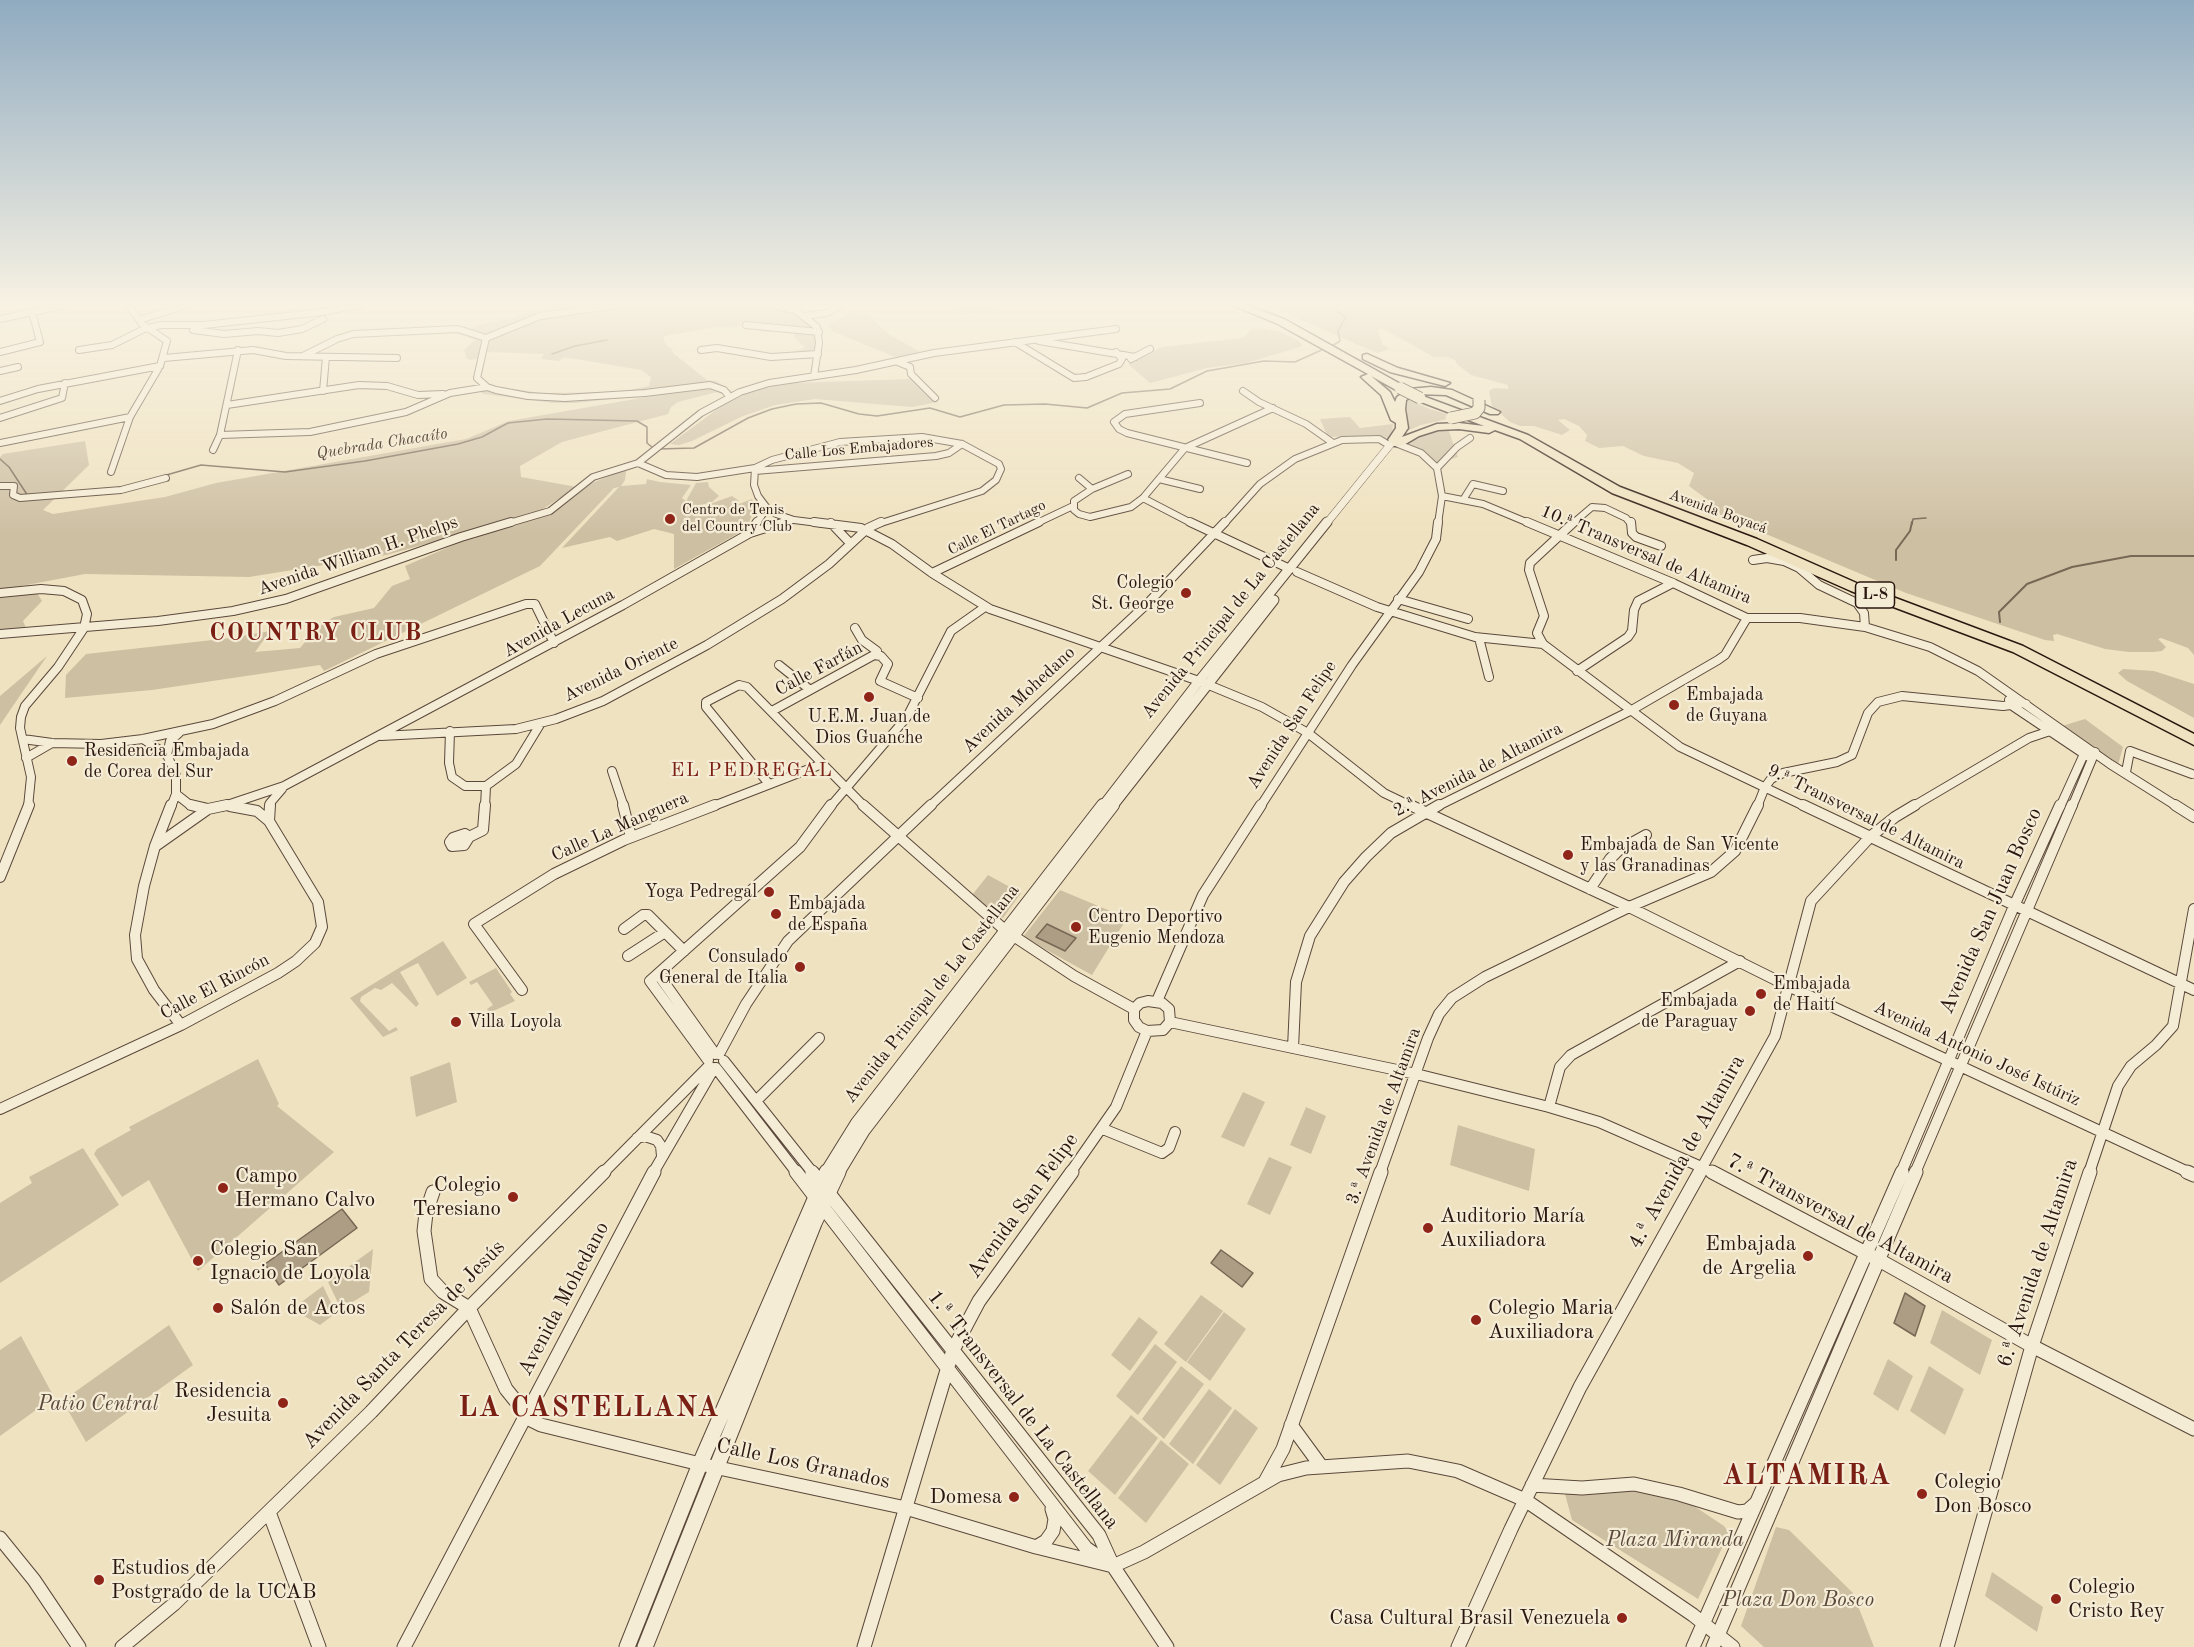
<!DOCTYPE html>
<meta charset="utf-8">
<style>
body{margin:0}
canvas{display:block;background:#efe2c0}
</style>
<canvas width="2194" height="1647"></canvas>
<script>
const ctx = document.querySelector('canvas').getContext('2d');
ctx.lineJoin = 'round';
function fill(path, color) { ctx.fillStyle = color; ctx.fill(path, 'evenodd'); }
const poly = rows => new Path2D(rows.map(r => 'M' + r).join(''));
function strokePath(path, color, width, dash) { ctx.strokeStyle = color; ctx.lineWidth = width; ctx.lineCap = dash ? 'butt' : 'round'; ctx.setLineDash(dash || []); ctx.stroke(path); }
function label(font, color, halo, rows, align = 'center') {
  ctx.font = font + ' "Old Standard TT",serif'; ctx.lineWidth = 4.5; ctx.setLineDash([]); ctx.textBaseline = 'middle'; ctx.strokeStyle = halo; ctx.fillStyle = color; for (const [text, x, y, turn = 0] of rows) {
    ctx.save(); ctx.translate(x, y); ctx.rotate((+turn || 0) * Math.PI / 180); ctx.textAlign = isNaN(turn) ? turn : align; if (halo) ctx.strokeText(text, 0, 0); ctx.fillText(text, 0, 0); ctx.restore();
  }
}
fill(poly([
 [563,305,773,305,783,307,814,324,818,354,772,355,793,353,805,347,795,338,794,332,762,332,746,324,732,328,717,327,664,336,664,341,667,346,672,349,673,353,707,380,716,381,734,392,724,395,706,388,717,392,678,402,671,407,668,414,562,442,520,466,521,477,577,487,535,514,386,555,249,577,85,574,0,590,0,457,3,454,85,441,89,465,43,510,53,514,165,497,216,483,466,439,509,421,681,391,577,403,553,403,484,394,471,387,484,383,498,389,516,389,540,393,621,392,649,386,651,377,641,370,564,357,559,361,541,359,544,354,487,352,484,358,470,360,467,359,464,350,475,340,456,333,463,329,471,329,481,324,513,318,531,311],
 [952,305,1000,305,1002,306,996,310,960,315],
 [1267,305,2194,305,2194,655,2188,648,2161,638,2158,639,2166,647,2162,651,2153,652,2129,652,2105,649,2057,634,2053,635,2054,641,2045,640,1906,593,1709,510,1712,503,1689,486,1694,473,1678,463,1644,456,1623,446,1599,448,1585,441,1587,435,1579,426,1564,419,1558,420,1570,430,1562,435,1534,426,1520,426,1510,422,1492,406,1489,391,1494,388,1508,389,1508,385,1471,375,1457,364,1455,360,1448,357,1434,357,1382,328,1377,330,1383,345,1390,349,1377,353],
 [851,312,869,315,887,333,920,352,900,359,832,331,828,325],
 [1253,328,1282,332,1300,342,1303,346,1246,363,1207,368,1150,383,1128,364,1162,347,1242,338],
 [910,379,938,402,912,407,815,399,775,405,743,416,692,441,679,445,670,444,727,402,759,389,794,383],
 [1407,399,1430,409,1456,417,1421,425,1405,432,1403,405],
 [1350,417,1360,428,1393,424,1391,441,1359,436,1328,437,1320,419],
 [1436,431,1449,431,1458,457,1436,464,1406,444,1416,437],
 [623,470,626,471,625,480,621,486,646,484,647,479,660,482,691,485,682,498,686,501,696,483,708,482,709,487,719,496,712,502,694,507,696,509,732,496,739,501,737,502,739,504,752,499,756,506,746,529,674,569,674,534,654,529,617,541,610,537,562,548,619,487,614,488,540,566,324,671,320,665,152,690,65,698,66,675,86,654,231,638,270,631,255,652,300,648,319,626,334,617,374,608,392,586,410,579,405,566,465,540,544,516,563,505,585,486],
 [37,593,42,601,23,621,26,628,40,627,0,633,0,596],
 [47,656,0,725,0,696],
 [2123,669,2154,671,2194,684,2194,718,2127,681,2118,673],
 [2085,719,2123,747,2118,765,2062,726],
 [988,875,1021,893,1003,918,969,899],
 [1060,890,1127,918,1092,975,1023,937],
 [443,941,467,978,437,996,418,963,400,972,419,1004,416,1007,392,983,381,990,375,988,361,997,360,1001,389,1031,396,1027,398,1030,383,1037,350,998],
 [496,968,512,992,510,994,515,1001,489,1013,487,1009,493,1005,477,982,471,985,469,982],
 [258,1059,279,1104,277,1106,334,1152,198,1271,149,1180,122,1197,94,1154,97,1149,131,1130,129,1127],
 [450,1062,457,1102,416,1117,410,1077],
 [1243,1092,1265,1102,1244,1147,1221,1137],
 [1306,1107,1326,1116,1311,1154,1290,1145],
 [1458,1125,1535,1149,1529,1191,1450,1165],
 [83,1148,119,1205,0,1283,0,1203,32,1183,29,1177],
 [1269,1157,1292,1167,1270,1215,1247,1204],
 [373,1249,369,1292,341,1309,328,1282],
 [323,1286,336,1313,320,1325,292,1309],
 [1201,1295,1223,1311,1186,1362,1164,1344],
 [1942,1310,1992,1340,1980,1375,1930,1343],
 [1224,1312,1246,1329,1210,1381,1187,1362],
 [1139,1317,1158,1332,1130,1371,1111,1355],
 [169,1325,193,1365,86,1442,65,1405,72,1394],
 [21,1336,54,1397,0,1436,0,1350],
 [1155,1344,1177,1362,1138,1415,1116,1396],
 [1888,1359,1913,1376,1898,1411,1873,1394],
 [1181,1366,1204,1384,1164,1439,1142,1419],
 [1929,1366,1964,1389,1945,1435,1910,1411],
 [1209,1389,1232,1408,1193,1464,1169,1444],
 [1235,1409,1258,1428,1220,1485,1196,1465],
 [1131,1415,1158,1438,1115,1495,1088,1471],
 [1161,1440,1189,1464,1146,1523,1118,1498],
 [1637,1489,1685,1500,1724,1526,1729,1533,1698,1599,1572,1520,1565,1494],
 [1776,1527,1789,1530,1853,1593,1874,1647,1764,1647,1741,1626],
 [1992,1572,2043,1607,2037,1632,1985,1596]
]), '#cdbfa2');
const water = poly([
 [1047,924,1076,938,1065,951,1036,937,1047,924],
 [342,1209,357,1228,279,1285,265,1264,342,1209],
 [1221,1250,1253,1273,1242,1287,1211,1263,1221,1250],
 [1905,1293,1925,1306,1915,1336,1894,1323,1905,1293]
]);
fill(water, '#ac9d84');
strokePath(water, '#786755', 1.5);
strokePath(poly([
 [1327,305,1346,317,1338,331,1340,341,1332,346],
 [552,354,575,346,607,340],
 [658,449,694,448,748,418,772,409,796,404,821,403,859,414,877,416,930,408,960,417,1004,405,1045,404,1087,408,1122,393,1170,389,1207,371,1264,361,1295,362,1326,348],
 [0,459,9,467,28,496],
 [163,476,201,465,285,472,365,461,458,444,482,437,508,423,547,419,637,421,647,427,647,443,653,448],
 [1912,524,1913,519,1926,518]
]), '#786755', 1.5);
strokePath(poly([
 [1896,560,1896,550,1910,531,1912,522],
 [2000,622,1999,612,2027,584,2072,567,2131,556,2194,556]
]), '#786755', 2);
const minorFar3 = poly([
 [772,305,795,310,817,327,819,343,814,376],
 [805,316,827,313,841,305],
 [0,319,65,305],
 [139,320,187,305],
 [746,325,819,332],
 [193,330,224,334,258,331,278,333,302,329,323,319],
 [486,338,540,316,617,305],
 [1039,341,1135,357],
 [1015,342,1074,378,1086,377,1119,364,1122,359,1116,352],
 [79,350,112,345,144,329,161,325,204,325,322,312,358,305],
 [701,350,717,348,771,357,818,354],
 [0,352,40,342,32,312],
 [303,356,337,339,353,334,458,329,486,338,477,378,487,387,496,390,528,396,565,398,645,393,710,385,724,390,729,396],
 [164,358,253,350,286,356,397,358],
 [1131,359,1150,349],
 [898,362,910,367,911,374,935,398],
 [0,371,18,367],
 [323,391,326,357],
 [1243,391,1259,402,1306,424,1333,443],
 [0,401,38,389,160,366],
 [1200,403,1125,414,1114,422,1119,429,1127,433,1247,463],
 [227,405,359,385,387,386,418,395,443,394],
 [0,418,62,398,65,383],
 [220,435,310,432,406,412,450,393,487,387],
 [0,443,130,417],
 [1398,444,1421,453,1437,468,1442,496,1438,524],
 [213,450,220,435,238,350],
 [638,463,666,475,697,477,755,468,772,460,840,442,922,437,962,444,999,464,1001,469,996,480,982,491,878,524],
 [755,468,754,485,758,496,767,508,776,514,794,520,826,524],
 [1437,468,1457,447,1470,438],
 [755,471,936,456,949,453,962,444],
 [111,472,130,417,160,366,167,341,142,324,128,305],
 [1079,478,1092,489,1074,501,1074,510,1079,514,1090,517,1131,507,1143,498,1185,448,1273,408],
 [1159,479,1200,489],
 [0,486,14,486,13,495,20,498,121,490,166,478],
 [1092,489,1128,474],
 [1442,496,1483,504,1531,524],
 [1143,498,1193,524],
 [1463,500,1473,484,1503,491],
 [506,524,550,511,593,477,638,463,701,413,740,392,769,383,856,370,934,353,1116,329],
 [756,524,767,508],
 [780,524,793,520],
 [1035,524,1073,506],
 [1224,524,1260,484,1295,459,1342,440,1379,439,1389,445],
 [1572,524,1592,507,1605,508,1626,518,1631,524]
]);
const minorFar2 = poly([
 [814,522,861,528,892,544,932,573,990,609,1199,681,1262,707,1308,733,1384,793,1413,807],
 [1190,522,1290,569],
 [1527,522,1673,583,1747,618,1800,618,1865,627,1930,647,1978,671,2110,764,2178,807],
 [1574,522,1530,563,1529,570,1544,616,1537,633,1543,644,1680,747,1806,807],
 [1631,522,1632,533,1636,537,1661,546],
 [831,523,850,543],
 [750,533,757,522],
 [1753,560,1767,558,1784,561,1799,568,1819,585,1857,603,1864,613,1865,627],
 [1297,572,1377,607,1475,637,1543,644],
 [932,573,1039,522],
 [0,593,41,589,64,591,82,600,87,614,84,628,58,667,25,706,21,717,20,728,31,777,28,807],
 [1398,599,1468,619],
 [855,628,862,640,877,651,874,655],
 [0,634,158,621,233,611,286,599,461,537,511,522],
 [1479,638,1489,677],
 [779,665,809,689],
 [1577,671,1628,637,1632,631,1634,610,1638,601,1673,583],
 [2009,700,2011,705,2087,756],
 [772,711,874,655,881,656,888,664,880,681,918,698],
 [450,731,449,763,452,777,465,786,486,786,516,764,541,723],
 [381,736,516,729,556,719,603,701,707,645,782,599,829,564,868,528,881,522],
 [23,739,52,743,101,744,143,739,213,724,275,701,376,654,526,604,535,604,554,643],
 [143,739,167,755,176,775,176,794,171,807],
 [167,755,170,741,179,733],
 [26,758,52,743],
 [612,771,624,807],
 [2126,772,2130,751,2192,774],
 [769,784,706,707,706,702,739,685,747,687,865,807],
 [176,794,190,805,198,807],
 [230,806,234,807],
 [221,807,284,786,623,605,750,533,785,522],
 [270,807,270,803,282,789],
 [485,807,486,786],
 [711,807,822,764],
 [830,807,907,717,951,631,985,607],
 [929,807,1148,603,1225,522],
 [1260,807,1352,665,1419,572,1436,539,1438,522],
 [1436,807,1630,711,1718,660,1725,655,1747,618],
 [1757,807,1765,787,1771,779,1783,773,1837,762,1852,755,1868,713,1878,702,1902,696,2003,706,2011,705,2014,701,2026,704],
 [1912,807,2029,738,2050,731],
 [2060,807,2084,754],
 [2072,807,2095,752]
]);
const minorFar1 = poly([
 [171,805,155,846,144,886,135,935,137,959,154,990,181,1025],
 [191,805,208,809,227,805],
 [623,805,631,837],
 [863,805,1006,931,1074,976,1134,1009],
 [1410,805,1629,907,1788,986,2190,1173],
 [1803,805,2194,990],
 [2175,805,2194,817],
 [230,806,257,811,269,821],
 [465,834,469,837,464,845,452,846,450,842,453,838,465,834],
 [469,837,483,830,485,805],
 [157,845,208,809],
 [0,877,29,805],
 [1590,889,1610,859,1619,850,1646,835],
 [624,929,643,915,648,915,684,951],
 [628,956,665,932],
 [658,974,715,1054],
 [522,990,474,924,554,874,624,840,715,805],
 [1148,1001,1162,1003,1169,1009,1170,1022,1163,1030,1147,1031,1139,1027,1134,1020,1134,1009,1140,1003,1148,1001],
 [1157,1001,1203,895,1261,805],
 [1170,1022,1416,1074,1549,1107,1599,1122,1715,1173],
 [1293,1048,1296,982,1310,936,1344,882,1366,857,1391,833,1439,805],
 [719,1054,746,1004,788,941,931,805],
 [708,1060,650,981,800,847,831,805],
 [724,1061,813,1173],
 [716,1068,797,1173],
 [756,1101,819,1038],
 [1549,1107,1560,1067,1571,1055,1740,961],
 [0,1109,181,1025,278,973,296,961,315,943,322,927,318,902,269,821,270,805],
 [1103,1129,1162,1153,1169,1148,1175,1132],
 [637,1138,645,1136,657,1140,661,1146,662,1156],
 [603,1173,709,1066],
 [653,1173,714,1068],
 [1070,1173,1116,1107,1147,1031],
 [1380,1173,1428,1038,1439,1014,1452,998,1485,977,1629,907,1711,872,1735,851,1758,805],
 [1699,1173,1775,1036,1811,901,1870,837,1895,817,1915,805],
 [1901,1173,2014,906,2060,805],
 [1915,1173,2072,805],
 [2089,1173,2118,1086,2131,1066,2156,1045,2173,1026,2194,909]
]);
const minor = poly([
 [796,1172,1086,1548,1106,1562],
 [812,1172,1099,1535,1113,1566,1167,1647],
 [1712,1172,1879,1260,2032,1346,2194,1429],
 [2187,1172,2194,1175],
 [433,1192,426,1213,424,1231,431,1279,443,1292,469,1308,506,1389,531,1420,541,1425,700,1464,906,1508,1036,1547,1113,1566],
 [1291,1425,1321,1466],
 [1266,1480,1283,1449,1381,1172],
 [1532,1485,1582,1488,1634,1484,1679,1494,1738,1512,1747,1511,1756,1503],
 [269,1512,319,1647],
 [0,1538,34,1580,79,1647],
 [1036,1547,1046,1541,1053,1531,1055,1519,1052,1509],
 [1113,1566,1144,1552,1278,1475,1306,1468,1408,1461,1458,1471,1525,1500,1693,1615,1733,1647],
 [122,1647,174,1604,371,1412,469,1308,604,1172],
 [404,1647,654,1172],
 [864,1647,953,1350,979,1301,1072,1172],
 [1458,1647,1511,1529,1580,1387,1700,1172],
 [1693,1647,1902,1172],
 [1713,1647,1916,1172],
 [1947,1647,2032,1346,2090,1172]
]);
const tertiaryFar3 = poly([
 [1326,524,1394,440]
]);
const tertiaryFar2 = poly([
 [1102,807,1199,681,1327,522],
 [1112,807,1274,600]
]);
const tertiaryFar1 = poly([
 [826,1173,857,1123,1103,805],
 [838,1173,864,1130,1113,805]
]);
const tertiary = poly([
 [627,1647,700,1464,827,1172],
 [645,1647,814,1223,838,1172]
]);
const motorway = poly([
 [1232,305,1245,305,1284,319,1404,386,1404,390,1396,390,1371,376,1390,392,1395,402,1397,397,1409,389,1431,387,1452,390,1500,412,1498,414,1490,414,1446,395,1416,394,1406,400,1405,409,1408,428,1402,437,1437,424,1459,423,1484,426,1416,400,1416,396,1420,395,1528,435,1620,487,1757,539,1861,585,2023,646,2194,734,2194,745,2013,652,1851,591,1747,545,1612,493,1520,439,1495,430,1489,433,1459,429,1438,430,1419,436,1402,446,1394,446,1388,440,1396,428,1396,423,1391,420,1381,395,1361,377,1368,374,1276,323,1232,305],
 [1367,354,1398,368,1450,383,1445,386,1390,372,1363,359,1363,355,1367,354]
]);
strokePath(minorFar3, '#5a493b', 8);
strokePath(minorFar2, '#5a493b', 10);
strokePath(minorFar1, '#5a493b', 12);
strokePath(minor, '#5a493b', 15);
strokePath(tertiaryFar3, '#5a493b', 8);
strokePath(tertiaryFar2, '#5a493b', 11);
strokePath(tertiaryFar1, '#5a493b', 14);
strokePath(tertiary, '#5a493b', 17);
strokePath(motorway, '#29160f', 3);
strokePath(minorFar3, '#f5ecd6', 6);
strokePath(minorFar2, '#f5ecd6', 8);
strokePath(minorFar1, '#f5ecd6', 10);
strokePath(minor, '#f5ecd6', 13);
strokePath(tertiaryFar3, '#f5ecd6', 7);
strokePath(tertiaryFar2, '#f5ecd6', 9);
strokePath(tertiaryFar1, '#f5ecd6', 12);
strokePath(tertiary, '#f5ecd6', 15);
fill(motorway, '#efe2c0');
const motorwayBridge = poly([
 [1400,388,1420,398],
 [1451,418,1475,413,1479,408,1479,400]
]);
strokePath(motorwayBridge, '#29160f', 13, []);
strokePath(motorwayBridge, '#efe2c0', 11);
const sky = ctx.createLinearGradient(0, 0, 0, 535);
sky.addColorStop(0, '#90abc0');
sky.addColorStop(0.57, '#f8f2e3');
sky.addColorStop(1, '#f8f2e300');
ctx.fillStyle = sky;
ctx.fillRect(0, 0, 2194, 535);
for (const [x, y, r, color] of [
 [670,519,6,"#8f2418"],
 [1186,593,6,"#8f2418"],
 [869,697,6,"#8f2418"],
 [1674,705,6,"#8f2418"],
 [72,761,6,"#8f2418"],
 [1568,855,6,"#8f2418"],
 [769,892,6,"#8f2418"],
 [776,914,6,"#8f2418"],
 [1076,927,6,"#8f2418"],
 [800,967,6,"#8f2418"],
 [1761,994,6,"#8f2418"],
 [1750,1011,6,"#8f2418"],
 [456,1022,6,"#8f2418"],
 [223,1188,6,"#8f2418"],
 [513,1197,6,"#8f2418"],
 [1428,1228,6,"#8f2418"],
 [1808,1256,6,"#8f2418"],
 [198,1261,6,"#8f2418"],
 [218,1308,6,"#8f2418"],
 [1476,1320,6,"#8f2418"],
 [283,1403,6,"#8f2418"],
 [1922,1494,6,"#8f2418"],
 [1014,1497,6,"#8f2418"],
 [99,1580,6,"#8f2418"],
 [2056,1599,6,"#8f2418"],
 [1622,1618,6,"#8f2418"]
]) { const dot = new Path2D(); dot.arc(x, y, r, 0, 2 * Math.PI); ctx.fillStyle = color; ctx.fill(dot); strokePath(dot, '#f5ecd6', 2); }
label('15px', '#29160f', '#f5ecd6', [
 ["Calle Los Embajadores",859,449,-5],
 ["Avenida Boyacá",1718,512,20],
 ["Calle El Tartago",997,528,-26]
]);
label('15px', '#29160f', '#f5ecd6', [
 ["Centro de Tenis",682,510],
 ["del Country Club",682,527]
], 'left');
label('italic 16px', '#5d4c3e', '#f5ecd6', [
 ["Quebrada Chacaíto",382,444,-9]
]);
for (const [x, y, w] of [
 [1875,595,39]
]) { const box = new Path2D(); box.roundRect(x - w / 2, y - 13, w, 26, 4.5); ctx.fillStyle = '#f5ecd6'; ctx.fill(box); strokePath(box, '#29160f', 1.5); }
label('bold 16px', '#29160f', null, [
 ["L-8",1875,595]
]);
label('18px', '#29160f', '#f5ecd6', [
 ["10.ª Transversal de Altamira",1646,555,23],
 ["Avenida William H. Phelps",358,556,-19],
 ["Avenida Principal de La Castellana",1231,611,-51],
 ["Avenida Lecuna",559,623,-29],
 ["Calle Farfán",819,669,-28],
 ["Avenida Oriente",621,670,-26],
 ["Avenida Mohedano",1019,700,-43],
 ["Avenida San Felipe",1292,725,-57],
 ["2.ª Avenida de Altamira",1478,770,-27],
 ["9.ª Transversal de Altamira",1866,817,26],
 ["Calle La Manguera",620,827,-24],
 ["Calle El Rincón",215,987,-28],
 ["Avenida Principal de La Castellana",932,994,-52],
 ["Avenida Antonio José Istúriz",1977,1054,25],
 ["3.ª Avenida de Altamira",1384,1116,-70]
]);
label('18px', '#29160f', '#f5ecd6', [
 ["Colegio",1174,583,"right"],
 ["St. George",1174,604,"right"],
 ["Embajada",1686,695],
 ["de Guyana",1686,716],
 ["U.E.M. Juan de",869,717,"center"],
 ["Dios Guanche",869,738,"center"],
 ["Residencia Embajada",84,751],
 ["de Corea del Sur",84,772],
 ["Embajada de San Vicente",1580,845],
 ["y las Granadinas",1580,866],
 ["Yoga Pedregal",757,892,"right"],
 ["Embajada",788,904],
 ["de España",788,925],
 ["Centro Deportivo",1088,917],
 ["Eugenio Mendoza",1088,938],
 ["Consulado",788,957,"right"],
 ["General de Italia",788,978,"right"],
 ["Embajada",1773,984],
 ["de Haití",1773,1005],
 ["Embajada",1738,1001,"right"],
 ["de Paraguay",1738,1022,"right"],
 ["Villa Loyola",468,1022]
], 'left');
ctx.letterSpacing = '1.5px';
label('20px', '#7a1f14', '#f5ecd6', [
 ["EL PEDREGAL",752,771]
]);
ctx.letterSpacing = '0px';
label('21px', '#29160f', '#f5ecd6', [
 ["Avenida San Juan Bosco",1991,911,-66],
 ["4.ª Avenida de Altamira",1687,1152,-61],
 ["Avenida San Felipe",1023,1206,-54],
 ["7.ª Transversal de Altamira",1840,1219,28],
 ["6.ª Avenida de Altamira",2038,1263,-72],
 ["Avenida Mohedano",564,1299,-62],
 ["Avenida Santa Teresa de Jesús",404,1345,-46],
 ["1.ª Transversal de La Castellana",1023,1410,52],
 ["Calle Los Granados",803,1464,12]
]);
label('21px', '#29160f', '#f5ecd6', [
 ["Campo",235,1176],
 ["Hermano Calvo",235,1200],
 ["Colegio",501,1185,"right"],
 ["Teresiano",501,1209,"right"],
 ["Auditorio María",1440,1216],
 ["Auxiliadora",1440,1240],
 ["Embajada",1796,1244,"right"],
 ["de Argelia",1796,1268,"right"],
 ["Colegio San",210,1249],
 ["Ignacio de Loyola",210,1273],
 ["Salón de Actos",230,1308],
 ["Colegio Maria",1488,1308],
 ["Auxiliadora",1488,1332],
 ["Residencia",271,1391,"right"],
 ["Jesuita",271,1415,"right"],
 ["Colegio",1934,1482],
 ["Don Bosco",1934,1506],
 ["Domesa",1002,1497,"right"],
 ["Estudios de",111,1568],
 ["Postgrado de la UCAB",111,1592],
 ["Colegio",2068,1587],
 ["Cristo Rey",2068,1611],
 ["Casa Cultural Brasil Venezuela",1610,1618,"right"]
], 'left');
label('italic 21px', '#5a493b', '#f5ecd6', [
 ["Patio Central",98,1404],
 ["Plaza Miranda",1675,1540],
 ["Plaza Don Bosco",1798,1600]
]);
ctx.letterSpacing = '1.5px';
label('bold 24px', '#7a1f14', '#f5ecd6', [
 ["COUNTRY CLUB",316,634]
]);
ctx.letterSpacing = '0px';
ctx.letterSpacing = '1.5px';
label('bold 28px', '#7a1f14', '#f5ecd6', [
 ["LA CASTELLANA",589,1409],
 ["ALTAMIRA",1807,1477]
]);
ctx.letterSpacing = '0px';
</script>
